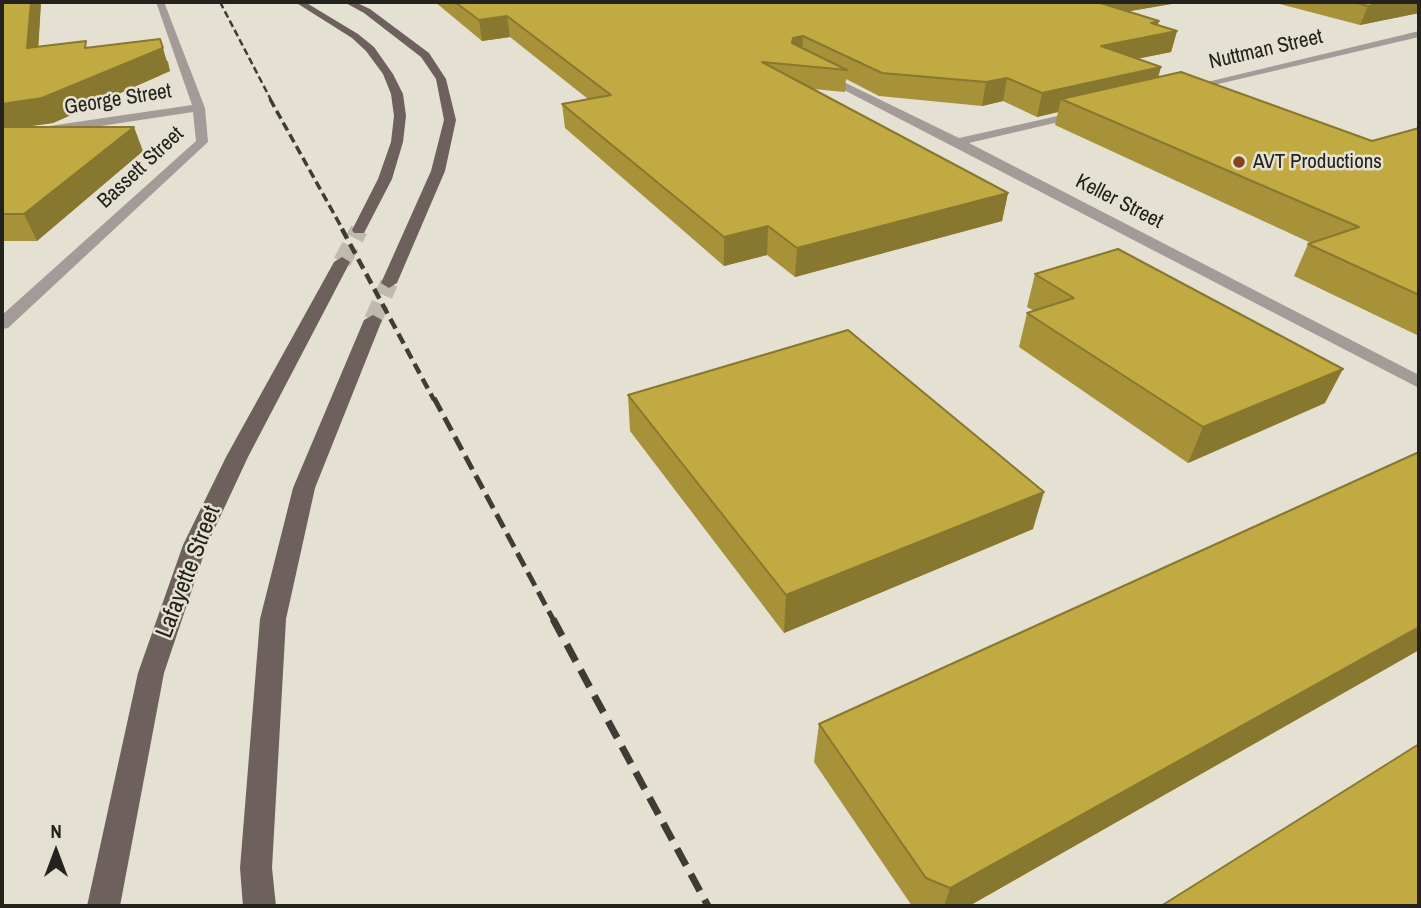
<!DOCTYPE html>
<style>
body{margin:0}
#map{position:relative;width:1421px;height:908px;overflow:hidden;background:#e5e1d2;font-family:"Archivo Narrow",sans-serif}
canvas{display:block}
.frame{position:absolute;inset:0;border:4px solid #23221c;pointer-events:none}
.north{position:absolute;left:21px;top:817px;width:70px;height:70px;-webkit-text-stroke:5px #e5e1d2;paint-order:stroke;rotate:0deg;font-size:19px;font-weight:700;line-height:28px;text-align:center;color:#23221c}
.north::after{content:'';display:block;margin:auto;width:24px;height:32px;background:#23221c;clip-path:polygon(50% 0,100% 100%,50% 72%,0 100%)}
</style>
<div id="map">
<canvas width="1421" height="908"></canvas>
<div class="frame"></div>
<div class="north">N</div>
</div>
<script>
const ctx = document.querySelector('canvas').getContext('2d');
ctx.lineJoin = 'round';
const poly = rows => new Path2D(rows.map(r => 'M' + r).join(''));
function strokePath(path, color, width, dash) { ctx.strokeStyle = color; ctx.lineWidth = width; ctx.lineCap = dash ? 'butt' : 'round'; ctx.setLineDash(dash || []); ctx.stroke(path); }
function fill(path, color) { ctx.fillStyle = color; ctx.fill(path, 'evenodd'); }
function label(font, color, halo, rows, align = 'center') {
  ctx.font = font + ' "Archivo Narrow",sans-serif'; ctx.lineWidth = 5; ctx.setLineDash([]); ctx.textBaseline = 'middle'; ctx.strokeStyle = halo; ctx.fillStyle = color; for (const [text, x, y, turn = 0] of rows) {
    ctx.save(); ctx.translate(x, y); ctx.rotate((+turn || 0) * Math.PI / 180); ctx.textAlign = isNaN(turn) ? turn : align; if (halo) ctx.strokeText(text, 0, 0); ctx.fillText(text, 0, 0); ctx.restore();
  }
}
strokePath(poly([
 [342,262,359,230],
 [373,320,389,283]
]), '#bebbae', 18, [18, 9]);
fill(poly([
 [156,2,164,2,205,108,208,142,8,328,2,329,2,315,196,141,193,112,2,141,2,133,192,105,156,2],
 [1419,31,1419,37,1184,92,1178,89,1419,31],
 [821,71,959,138,1089,109,1089,115,969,143,1419,375,1419,388,817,76,816,74,821,71]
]), '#a29b98');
fill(poly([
 [295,2,305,2,358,34,374,47,393,74,403,94,406,116,403,142,392,179,364,233,354,233,352,230,378,179,391,142,394,116,391,94,383,74,366,51,352,38,295,2],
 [344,2,355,2,370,9,429,53,446,79,456,120,445,171,397,283,389,288,381,283,431,171,444,120,436,79,421,57,364,13,344,2],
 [342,257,350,262,248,457,207,545,164,673,120,906,87,906,138,673,183,545,226,457,334,262,342,257],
 [373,315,382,320,315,488,286,619,272,868,276,906,243,906,240,868,260,619,293,488,364,320,373,315]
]), '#6e615d');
strokePath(poly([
 [220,2,271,100]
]), '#3e3c35', 2.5, [7, 3.5]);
strokePath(poly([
 [270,99,343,230]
]), '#3e3c35', 3.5, [9, 4.5]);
strokePath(poly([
 [342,229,434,400]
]), '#3e3c35', 4.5, [11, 6]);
strokePath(poly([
 [434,398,554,621]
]), '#3e3c35', 5, [15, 7]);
strokePath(poly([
 [553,619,708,906]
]), '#3e3c35', 7, [19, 10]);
fill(poly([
 [2,2,41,2,38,46,88,48,168,61,170,71,53,123,23,127,143,151,37,241,2,241],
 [435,2,1183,2,1128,11,1158,25,1177,31,1171,52,1137,59,1161,67,1158,78,1372,141,1419,128,1419,336,1294,276,1308,244,1311,243,1055,125,1058,112,1037,117,1003,101,982,106,879,96,846,79,845,92,813,89,1008,193,1002,221,795,277,767,255,724,266,565,128,562,104,588,99,510,37,482,41],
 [1272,2,1419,2,1419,13,1360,25],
 [1035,274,1325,403,1188,463,1019,347,1027,313,1034,311,1027,307],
 [628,395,1033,529,784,633,630,431],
 [1419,650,969,906,912,906,814,762,819,724]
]), '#a79239');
fill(poly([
 [31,2,41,2,37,70,27,48],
 [1089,2,1183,2,1085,19],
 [1387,2,1419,2,1419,13,1360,25,1368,6],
 [507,16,510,37,482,41,479,20],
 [1159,21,1155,35,1177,31,1171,52,1095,67,1101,46,1151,23],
 [803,36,802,58,791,59,793,38],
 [160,39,170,71,53,123,2,130,2,104],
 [1161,67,1154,90,1061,99,1058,112,1037,117,1042,93],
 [1007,78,1003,101,982,106,986,82],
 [134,127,143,151,37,241,24,214],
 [1008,193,1002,221,795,277,797,248],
 [768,226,767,255,724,266,724,237],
 [1343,369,1325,403,1188,463,1203,427],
 [1044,492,1033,529,784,633,786,595],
 [1419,627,1419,650,969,906,944,906,950,888]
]), '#88772e');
const building = poly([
 [2,2,31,2,27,48,86,41,85,48,160,39,163,48,42,98,2,104,2,2],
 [455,2,1097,2,1159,21,1151,23,1177,31,1101,46,1161,67,1042,93,1007,78,986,82,882,73,803,36,793,38,792,43,847,70,762,62,1008,193,797,248,768,226,724,237,562,104,611,95,507,16,479,20,455,2],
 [1353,2,1387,2,1368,6,1353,2],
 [1181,72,1372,141,1419,128,1419,295,1308,244,1359,227,1061,99,1181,72],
 [2,127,134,127,24,214,2,214,2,127],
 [1118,249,1343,369,1203,427,1027,313,1074,298,1035,274,1118,249],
 [848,330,1044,492,786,595,628,395,848,330],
 [1419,452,1419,627,950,888,926,878,819,724,1419,452],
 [1419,744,1419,906,1161,906,1419,744]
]);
fill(building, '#c2aa42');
strokePath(building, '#88772e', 2);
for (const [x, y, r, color] of [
 [1239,162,7,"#88421b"]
]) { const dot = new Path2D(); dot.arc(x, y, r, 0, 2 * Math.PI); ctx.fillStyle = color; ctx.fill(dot); strokePath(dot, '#e5e1d2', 2.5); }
label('21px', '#23221c', '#e5e1d2', [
 ["Nuttman Street",1266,50,-13],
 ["George Street",118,100,-9],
 ["Bassett Street",141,168,-43],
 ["Keller Street",1119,202,27]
]);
label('21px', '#23221c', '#e5e1d2', [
 ["AVT Productions",1253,162]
], 'left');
label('24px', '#23221c', '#e5e1d2', [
 ["Lafayette Street",189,572,-69]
]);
</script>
